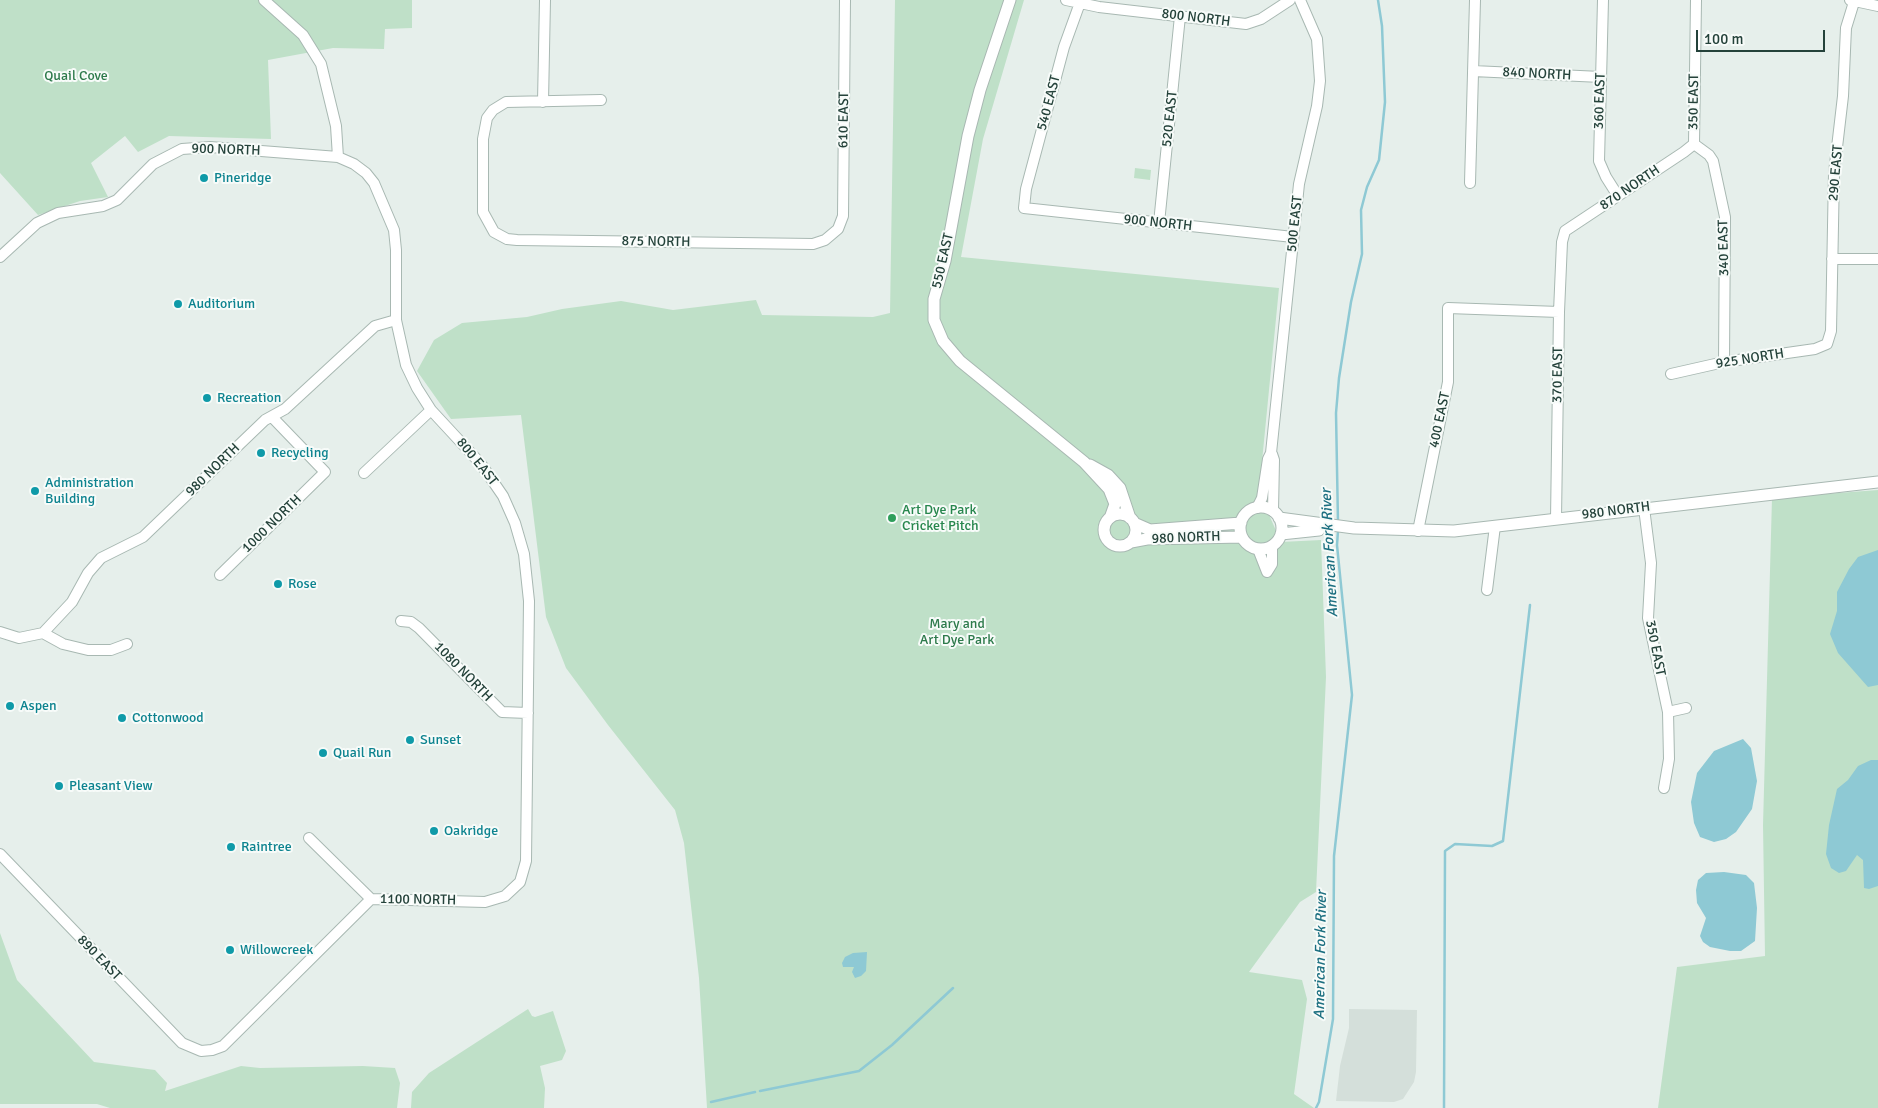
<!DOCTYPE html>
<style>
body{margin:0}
#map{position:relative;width:1878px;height:1108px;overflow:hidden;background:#e6efeb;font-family:Signika,sans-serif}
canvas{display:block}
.scale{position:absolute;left:1696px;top:30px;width:129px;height:22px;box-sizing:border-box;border:2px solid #24423a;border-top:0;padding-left:6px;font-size:15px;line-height:18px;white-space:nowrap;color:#24423a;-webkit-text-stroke:4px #f7fbf9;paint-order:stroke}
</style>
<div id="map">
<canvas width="1878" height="1108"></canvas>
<div class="scale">100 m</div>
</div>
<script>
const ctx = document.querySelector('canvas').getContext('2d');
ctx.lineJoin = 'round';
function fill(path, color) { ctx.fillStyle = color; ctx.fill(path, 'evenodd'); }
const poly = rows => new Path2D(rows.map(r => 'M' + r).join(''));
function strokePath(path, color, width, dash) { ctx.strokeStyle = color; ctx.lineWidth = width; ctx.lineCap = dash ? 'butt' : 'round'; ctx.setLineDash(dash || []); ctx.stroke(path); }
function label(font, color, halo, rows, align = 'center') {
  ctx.font = font + ' Signika,sans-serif'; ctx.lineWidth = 4; ctx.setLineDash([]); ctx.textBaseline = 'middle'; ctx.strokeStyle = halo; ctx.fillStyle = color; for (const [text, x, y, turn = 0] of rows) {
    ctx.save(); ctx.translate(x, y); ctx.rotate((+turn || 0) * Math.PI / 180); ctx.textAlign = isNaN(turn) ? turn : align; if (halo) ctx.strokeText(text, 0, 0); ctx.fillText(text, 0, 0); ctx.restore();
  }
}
fill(poly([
 [1349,1009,1417,1010,1416,1072,1414,1082,1403,1099,1394,1102,1336,1101,1340,1066,1349,1028]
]), '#d4dfda');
fill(poly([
 [0,0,412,0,412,28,385,29,384,49,333,48,268,60,271,139,169,136,138,152,125,136,91,163,108,197,80,201,38,215,0,173],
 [895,0,1024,0,983,139,961,257,1279,288,1259,492,1281,542,1321,540,1326,677,1316,892,1300,902,1249,972,1302,980,1307,999,1294,1094,1314,1108,707,1108,699,978,684,843,675,810,608,725,566,668,546,617,521,415,451,419,417,371,434,340,462,323,527,317,562,309,621,301,673,310,756,300,762,315,873,317,890,313],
 [1135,168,1151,170,1150,180,1134,178],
 [1878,490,1878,1108,1658,1108,1677,967,1765,956,1763,825,1772,498],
 [0,933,17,980,94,1062,155,1070,167,1083,165,1091,241,1066,260,1068,363,1066,395,1068,400,1083,397,1108,110,1108,97,1104,0,1104],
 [528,1009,532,1016,535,1017,553,1011,566,1051,562,1060,540,1066,545,1088,544,1108,411,1108,412,1092,429,1073]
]), '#bfe0c8');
fill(poly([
 [1878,550,1878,685,1868,687,1838,653,1830,634,1837,611,1837,592,1849,569,1858,557],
 [1743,739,1751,748,1757,781,1752,809,1736,832,1726,839,1714,842,1700,837,1694,823,1691,802,1697,773,1714,751],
 [1871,760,1878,760,1878,886,1869,889,1864,888,1863,860,1857,855,1846,871,1839,873,1831,868,1826,854,1829,825,1837,789,1848,780,1858,766],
 [1724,872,1746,875,1754,883,1757,908,1755,941,1741,951,1730,951,1710,947,1703,942,1700,936,1706,918,1697,903,1696,890,1698,880,1706,873],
 [867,952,866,971,861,976,855,978,852,972,854,967,843,967,842,963,845,957,853,953]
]), '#8ec9d4');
strokePath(poly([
 [1338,523,1336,413,1339,378,1351,302,1362,254,1361,210,1367,187,1379,160,1385,102,1382,26,1378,0],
 [760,1091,859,1071,892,1045,953,988],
 [711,1102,755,1092],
 [1316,1108,1319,1102,1333,1019,1334,856,1352,695,1337,545,1338,531],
 [1444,1108,1445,851,1455,844,1492,846,1503,841,1530,605]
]), '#8ec9d4', 2.5);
const minor = poly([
 [264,0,303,35,321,64,336,126,338,157],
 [1066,0,1099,7,1246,24,1261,19,1290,0],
 [1081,0,1064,47,1026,189,1024,208,1293,237],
 [1603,0,1599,161,1606,177,1618,196],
 [1850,0,1878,6],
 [1473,71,1601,77],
 [601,100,506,102,493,110,487,118,483,139,483,212,494,232,507,239,517,240,813,244,825,240,838,229,843,216,845,0],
 [543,102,545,0],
 [1694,144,1709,155,1713,161,1725,217,1724,362],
 [1694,144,1696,0],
 [1470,183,1475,0],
 [1159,223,1180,16],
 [0,257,37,223,58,213,103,206,117,200,153,164,182,149,210,147,338,157,354,164,366,173,374,183,394,230,396,250,396,320,406,365,417,388,431,410,481,464,503,496,515,523,524,554,529,601,526,861,520,882,505,896,485,902,371,899,223,1046,212,1050,201,1051,182,1043,0,854],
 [1832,259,1878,259],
 [1671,374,1724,362,1815,349,1827,344,1831,331,1834,173,1843,96,1846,28,1854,2],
 [1272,454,1274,460,1273,511],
 [364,473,431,410],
 [1257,508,1262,498,1268,459,1271,453,1299,184,1317,106,1320,81,1317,39,1300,0],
 [1644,508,1651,563,1648,618,1668,712,1669,759,1664,788],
 [1556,519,1559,312,1562,242,1565,231,1684,152,1694,144],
 [1418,531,1448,382,1448,308,1559,312],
 [1258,549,1267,572],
 [1267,572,1272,564,1272,546],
 [220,575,325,472,272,417],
 [1487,590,1495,526],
 [401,621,411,622,419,628,502,712,528,713],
 [0,632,19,638,43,633,72,602,88,573,101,558,143,537,265,420,285,409,375,326,396,320],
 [43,633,63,644,88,650,111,650,127,644],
 [1668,712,1686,708],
 [309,838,371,899]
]);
const tertiary = poly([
 [1010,0,980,90,968,136,945,261,934,299,934,320,943,341,960,361,1084,462,1109,489,1115,504,1110,518],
 [1090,465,1108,475,1120,488,1130,518],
 '1240 528a21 21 0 1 1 42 0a21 21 0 1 1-42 0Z',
 '1104 530a16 16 0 1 1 32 0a16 16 0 1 1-32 0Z',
 [1279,518,1354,528,1454,531,1878,482],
 [1134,523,1150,530,1241,523],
 [1281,534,1319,530],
 [1131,542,1147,539,1242,537]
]);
strokePath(minor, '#a8b8b2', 12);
strokePath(tertiary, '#a8b8b2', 13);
strokePath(minor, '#fff', 10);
strokePath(tertiary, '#fff', 11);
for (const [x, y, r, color] of [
 [204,178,5,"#0f9aa8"],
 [178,304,5,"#0f9aa8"],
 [207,398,5,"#0f9aa8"],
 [261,453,5,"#0f9aa8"],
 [35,491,5,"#0f9aa8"],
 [892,518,5,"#2e9e5b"],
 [278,584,5,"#0f9aa8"],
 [10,706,5,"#0f9aa8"],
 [122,718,5,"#0f9aa8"],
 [410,740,5,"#0f9aa8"],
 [323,753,5,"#0f9aa8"],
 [59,786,5,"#0f9aa8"],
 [434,831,5,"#0f9aa8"],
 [231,847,5,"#0f9aa8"],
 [230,950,5,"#0f9aa8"]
]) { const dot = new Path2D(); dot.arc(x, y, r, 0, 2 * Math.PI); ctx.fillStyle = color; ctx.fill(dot); strokePath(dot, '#f7fbf9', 2); }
label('14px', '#24423a', '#f7fbf9', [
 ["800 NORTH",1196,18,7],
 ["840 NORTH",1537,74,3],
 ["360 EAST",1600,101,-88],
 ["350 EAST",1694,102,-89],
 ["540 EAST",1049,103,-75],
 ["520 EAST",1170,119,-84],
 ["610 EAST",844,120,-89],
 ["900 NORTH",226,150,2],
 ["290 EAST",1836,173,-85],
 ["870 NORTH",1630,188,-34],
 ["900 NORTH",1158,223,6],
 ["500 EAST",1295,224,-84],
 ["875 NORTH",656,242,1],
 ["340 EAST",1724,248,-91],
 ["550 EAST",943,261,-77],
 ["925 NORTH",1750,359,-9],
 ["370 EAST",1558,375,-89],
 ["400 EAST",1440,420,-78],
 ["800 EAST",477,462,51],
 ["980 NORTH",213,470,-44],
 ["980 NORTH",1616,511,-7],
 ["1000 NORTH",272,524,-44],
 ["980 NORTH",1186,538,-2],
 ["350 EAST",1655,648,79],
 ["1080 NORTH",463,672,46],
 ["1100 NORTH",418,900,1],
 ["890 EAST",99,958,46]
]);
label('14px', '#2d7a4b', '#f7fbf9', [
 ["Quail Cove",76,76],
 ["Mary and",957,624],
 ["Art Dye Park",957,640]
]);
label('14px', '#0d838f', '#f7fbf9', [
 ["Pineridge",214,178],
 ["Auditorium",188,304],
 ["Recreation",217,398],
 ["Recycling",271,453],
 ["Administration",45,483],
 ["Building",45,499],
 ["Rose",288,584],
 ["Aspen",20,706],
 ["Cottonwood",132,718],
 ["Sunset",420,740],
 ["Quail Run",333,753],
 ["Pleasant View",69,786],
 ["Oakridge",444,831],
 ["Raintree",241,847],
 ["Willowcreek",240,950]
], 'left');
label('14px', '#27864d', '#f7fbf9', [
 ["Art Dye Park",902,510],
 ["Cricket Pitch",902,526]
], 'left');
label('italic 15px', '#1c6f80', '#f7fbf9', [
 ["American Fork River",1330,553,-93],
 ["American Fork River",1321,955,-89]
]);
</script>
